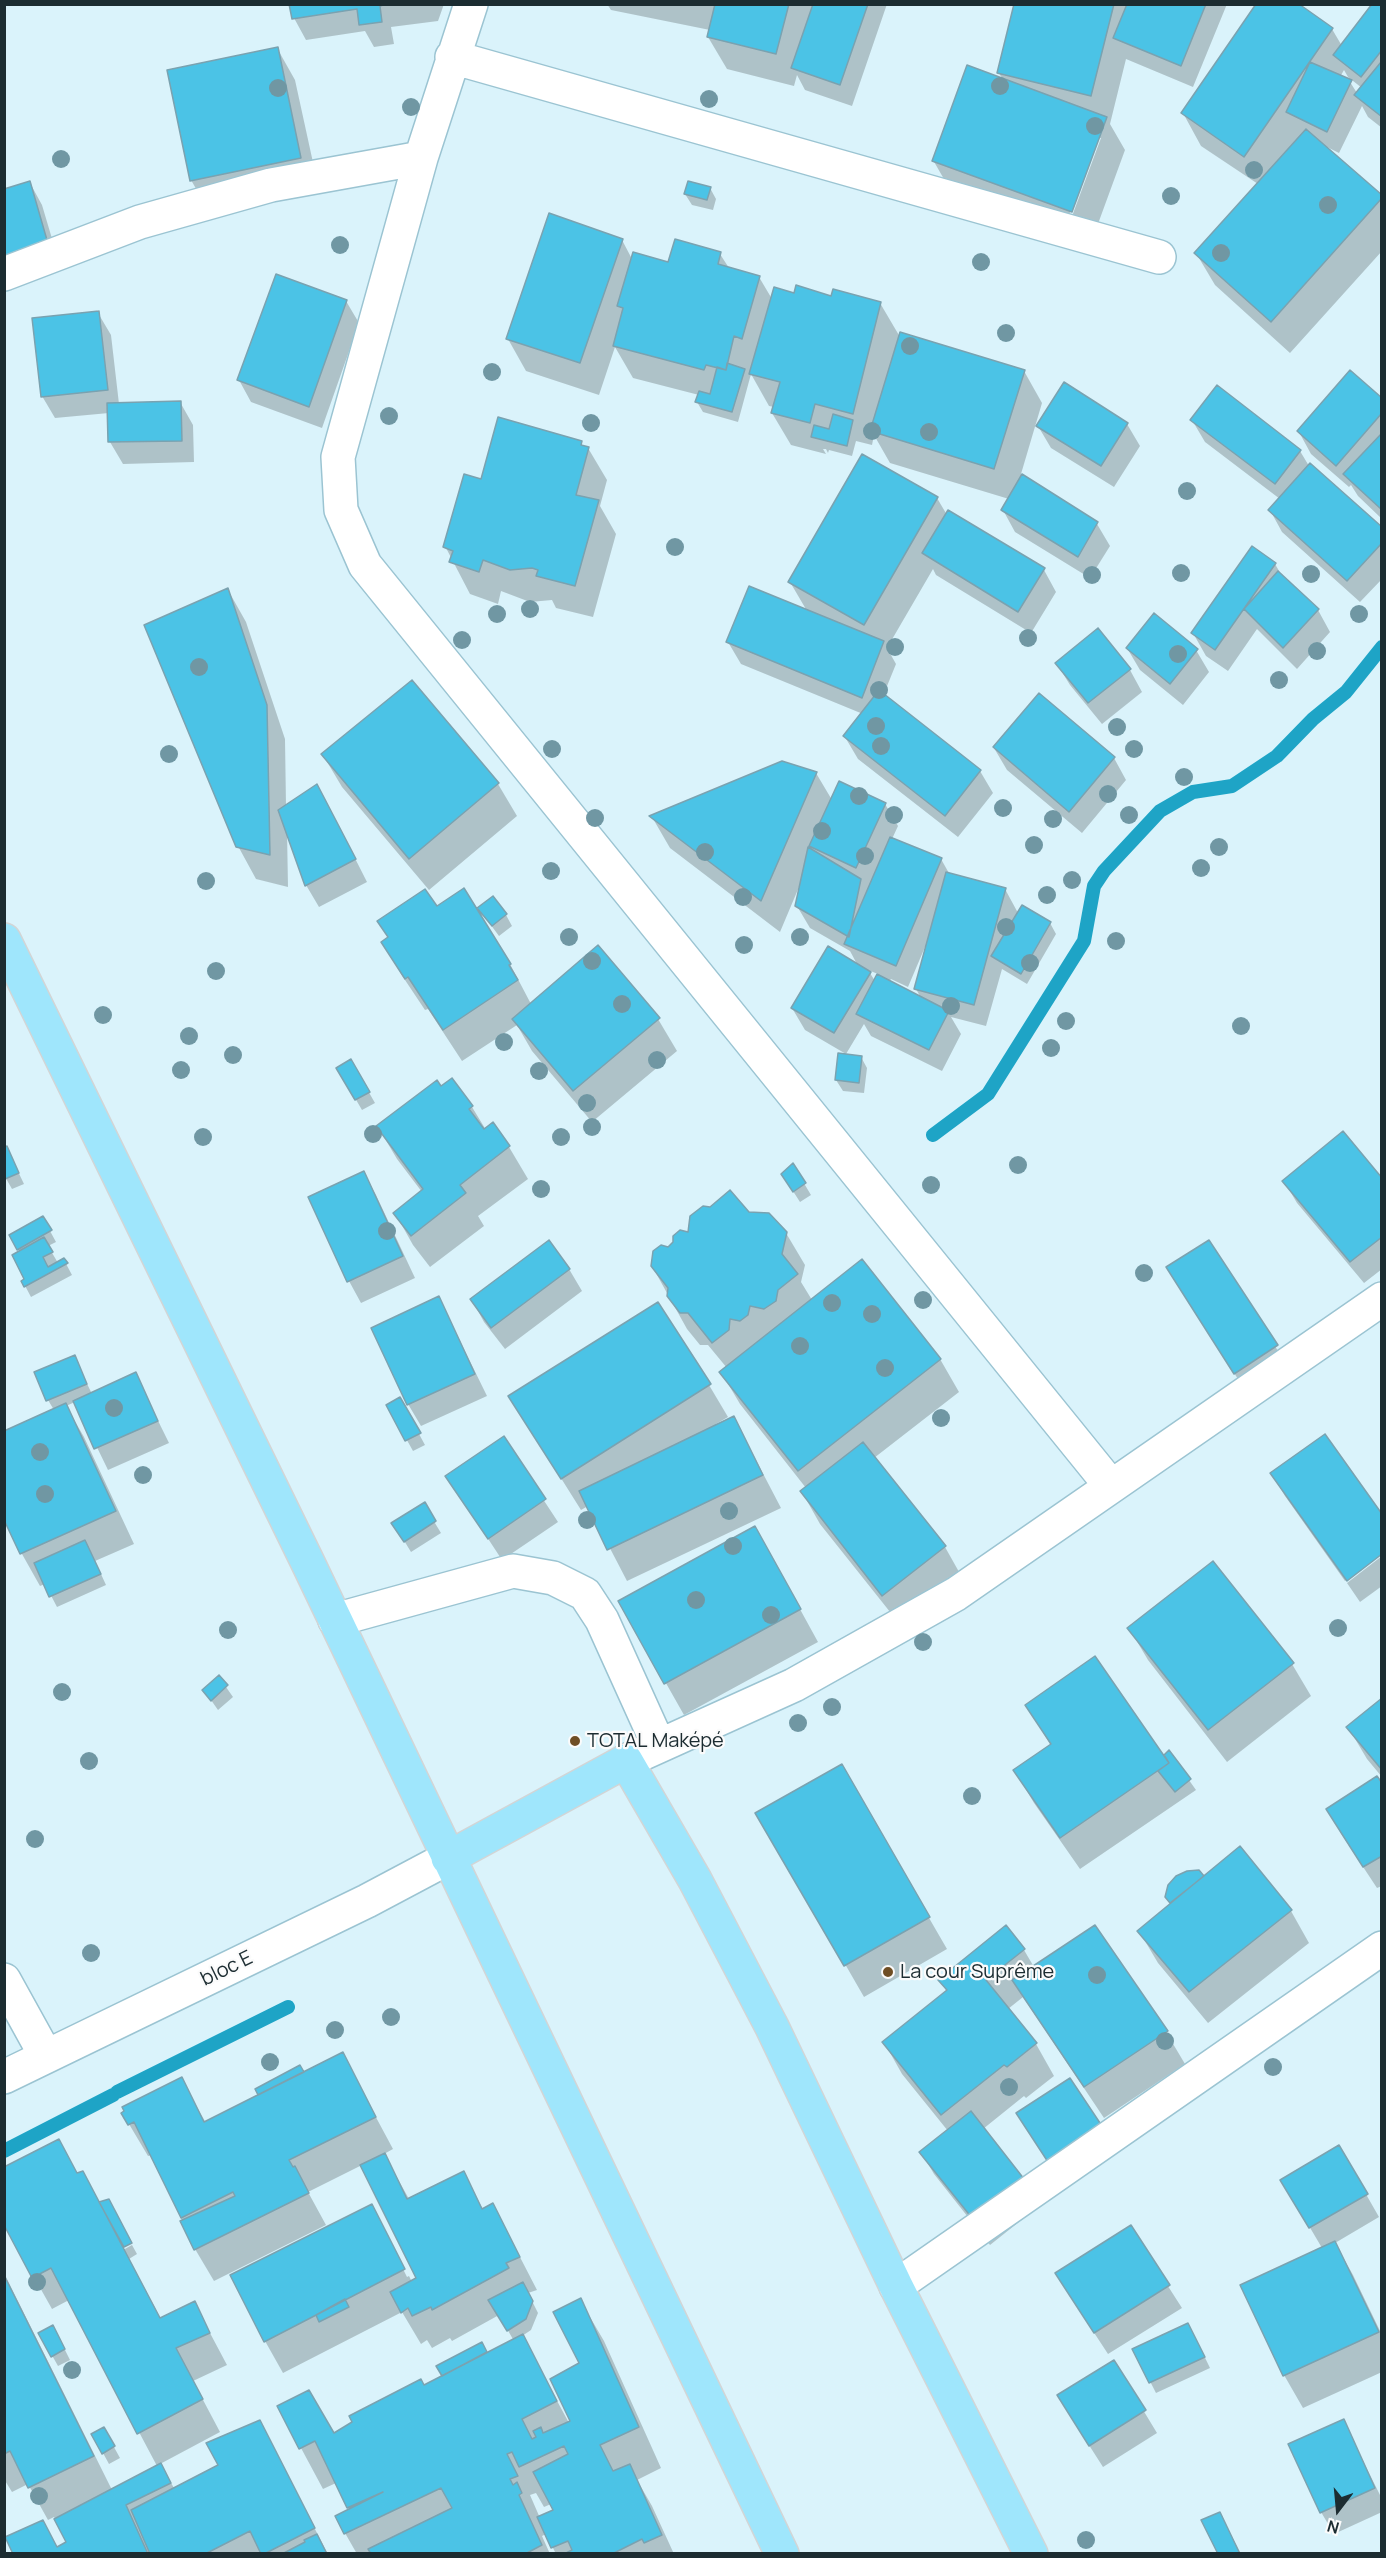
<!DOCTYPE html>
<meta charset="utf-8">
<style>
body{margin:0}
#map{position:relative;width:1386px;height:2558px;overflow:hidden;background:#daf3fb;font-family:Manrope,sans-serif}
canvas{display:block}
.frame{position:absolute;inset:0;border:6px solid #1c2c31;pointer-events:none}
.north{position:absolute;left:1308px;top:2480px;width:60px;height:60px;-webkit-text-stroke:4px #fbfbfb;paint-order:stroke;rotate:196deg;font-size:16px;font-weight:700;line-height:24px;text-align:center;color:#1c2c31}
.north::after{content:'';display:block;margin:auto;width:21px;height:27px;background:#1c2c31;clip-path:polygon(50% 0,100% 100%,50% 72%,0 100%)}
</style>
<div id="map">
<canvas width="1386" height="2558"></canvas>
<div class="frame"></div>
<div class="north">N</div>
</div>
<script>
const ctx = document.querySelector('canvas').getContext('2d');
ctx.lineJoin = 'round';
function fill(path, color) { ctx.fillStyle = color; ctx.fill(path, 'evenodd'); }
const poly = rows => new Path2D(rows.map(r => 'M' + r).join(''));
function strokePath(path, color, width, dash) { ctx.strokeStyle = color; ctx.lineWidth = width; ctx.lineCap = dash ? 'butt' : 'round'; ctx.setLineDash(dash || []); ctx.stroke(path); }
function label(font, color, halo, rows, align = 'center') {
  ctx.font = font + ' Manrope,sans-serif'; ctx.lineWidth = 4.5; ctx.setLineDash([]); ctx.textBaseline = 'middle'; ctx.strokeStyle = halo; ctx.fillStyle = color; for (const [text, x, y, turn = 0] of rows) {
    ctx.save(); ctx.translate(x, y); ctx.rotate((+turn || 0) * Math.PI / 180); ctx.textAlign = isNaN(turn) ? turn : align; if (halo) ctx.strokeText(text, 0, 0); ctx.fillText(text, 0, 0); ctx.restore();
  }
}
fill(poly([
 [290,4,444,4,438,21,391,27,394,44,374,47,365,31,306,40,294,18],
 [607,4,887,4,852,106,805,90,797,75,794,86,727,69,708,37,710,30,611,10],
 [1016,4,1227,4,1193,87,1126,59,1110,124,1125,150,1091,243,952,193,933,160,1003,80,999,73],
 [1098,138,1101,138,1071,219,1068,218],
 [1382,4,1382,128,1368,117,1362,106,1339,153,1325,146,1382,197,1382,251,1290,353,1215,285,1196,253,1258,184,1201,146,1183,113,1332,29,1342,46],
 [1344,70,1348,77,1362,88,1357,93,1350,82,1340,77],
 [277,48,295,80,319,190,210,213,191,180],
 [30,183,42,205,61,269,4,285],
 [710,188,716,199,713,210,692,205,685,194],
 [622,240,632,259,669,264,720,254,729,268,759,277,772,299,795,295,880,303,900,337,1024,371,1042,403,1021,474,1097,524,1110,546,1090,578,1015,532,1003,510,1009,499,890,463,874,435,872,445,856,441,852,456,829,450,828,453,826,449,823,449,826,454,791,445,772,413,774,407,769,406,751,374,738,422,703,412,697,402,699,395,633,378,615,347,599,395,526,371,508,339],
 [346,301,359,323,322,428,251,402,239,380],
 [98,313,111,335,119,404,180,402,193,425,194,462,123,464,110,442,109,413,55,418,42,396],
 [1064,385,1127,424,1140,446,1114,487,1051,448,1038,426],
 [1382,400,1382,519,1358,496,1351,485,1349,487,1311,454,1299,432],
 [1192,420,1300,451,1309,466,1382,529,1382,579,1360,602,1282,532,1270,510,1280,499,1205,442],
 [581,443,583,447,588,448,607,480,600,506,616,534,593,617,556,608,552,600,530,602,501,591,498,604,470,594,445,546,482,481],
 [937,498,947,515,1044,570,1056,592,1031,633,936,575,933,569,887,648,896,664,883,696,980,771,993,793,958,837,858,759,845,737,863,714,741,664,728,642,807,611,790,582],
 [1275,564,1282,576,1318,610,1330,632,1297,669,1257,629,1228,671,1206,656,1193,633],
 [228,590,246,622,285,739,286,806,329,807,367,882,319,907,306,885,287,831,288,887,256,879,238,846],
 [1097,630,1130,670,1142,692,1102,724,1070,685,1057,664],
 [1127,648,1196,650,1209,672,1183,705,1140,670],
 [411,682,498,784,517,816,429,890,342,787,323,755],
 [994,748,1114,758,1126,780,1082,833,1007,770],
 [816,773,832,800,885,804,898,826,892,839,941,859,950,875,1005,889,1018,913,1050,923,1056,934,1027,984,1002,969,986,1026,951,1017,961,1034,942,1071,871,1036,864,1024,846,1054,805,1030,792,1008,858,966,850,951,810,928,797,906,799,887,780,932,670,848,652,817],
 [925,947,927,948,916,989,921,998,889,982,891,979,908,987],
 [868,970,878,974,875,981],
 [479,909,506,915,512,926,499,936],
 [379,921,510,964,531,1004,658,1019,677,1051,592,1122,532,1051,517,1025,462,1061,428,1009,425,1010,401,974,383,942,389,938],
 [861,1057,867,1068,864,1093,843,1091,836,1080],
 [351,1061,375,1103,362,1110,338,1069],
 [441,1088,472,1107,486,1130,509,1147,528,1179,478,1216,484,1226,430,1267,413,1245,395,1213,422,1192,397,1159,378,1127],
 [4,1149,12,1159,24,1184,12,1189,4,1175],
 [793,1165,811,1195,800,1202,789,1185],
 [364,1173,376,1195,415,1278,361,1303,349,1281],
 [1382,1180,1382,1269,1364,1283,1297,1203,1284,1181],
 [749,1213,786,1233,805,1265,801,1282,812,1300,940,1359,959,1392,874,1458,945,1547,963,1579,902,1627,820,1524,802,1492,806,1488,740,1404,721,1372,727,1368,708,1345,700,1345,687,1329,652,1266,668,1248,689,1234],
 [43,1218,56,1242,48,1246,58,1263,64,1260,72,1275,31,1297,23,1282,27,1280,20,1252,11,1235],
 [1208,1242,1289,1368,1248,1395,1168,1268],
 [569,1269,582,1291,505,1349,484,1322,472,1300],
 [439,1298,487,1396,421,1426,408,1404],
 [74,1357,92,1394,135,1374,169,1443,108,1470,75,1402,66,1406,84,1437,134,1544,95,1561,106,1585,57,1607,45,1584,40,1586,22,1554,4,1516,54,1410,48,1400],
 [709,1385,728,1417,716,1424,717,1426,734,1418,781,1508,627,1581,588,1506,581,1510,510,1397],
 [400,1399,425,1445,413,1451,388,1406],
 [503,1438,558,1522,502,1560,447,1476],
 [1272,1474,1382,1552,1345,1581,1285,1496],
 [424,1505,441,1533,411,1552,400,1534],
 [1382,1556,1382,1586,1360,1602,1347,1583],
 [773,1560,818,1642,684,1715,620,1602],
 [1129,1628,1292,1664,1311,1696,1227,1762,1148,1660],
 [1095,1658,1169,1765,1171,1764,1169,1752,1196,1790,1080,1869,1034,1803,1015,1771,1051,1746,1027,1705],
 [219,1677,233,1697,218,1710,204,1690],
 [1382,1700,1382,1777,1367,1759,1348,1727],
 [841,1766,947,1949,864,1997,758,1813],
 [1382,1786,1382,1886,1377,1888,1340,1832],
 [1203,1877,1291,1911,1309,1943,1208,2023,1158,1963,1139,1931,1171,1905,1167,1897],
 [1024,1950,1034,1967,1166,2032,1185,2064,1104,2118,1023,1997,1008,2009,1036,2044,1054,2076,1026,2098,1024,2096,983,2129,1039,2206,990,2245,934,2174,921,2152,948,2131,902,2074,884,2042,947,1992,940,1980],
 [342,2054,393,2149,384,2154,409,2199,463,2173,483,2209,493,2205,537,2290,528,2293,538,2313,531,2330,522,2336,569,2423,572,2421,581,2364,580,2300,604,2341,661,2468,637,2480,652,2506,674,2554,556,2554,546,2534,542,2536,550,2554,357,2554,345,2533,350,2510,336,2483,323,2489,279,2407,334,2435,444,2377,481,2344,487,2354,514,2341,499,2315,452,2341,450,2338,432,2348,427,2340,421,2344,402,2312,283,2373,265,2341,371,2206,389,2237,387,2237,407,2277,409,2276,412,2282,418,2279,362,2165,308,2192,326,2225,214,2281,195,2249,152,2155,148,2156,129,2124,181,2079,206,2123],
 [536,2493,544,2507,551,2504,555,2511,540,2518,530,2495],
 [1339,2147,1379,2217,1335,2243,1353,2275,1382,2335,1382,2372,1303,2408,1284,2375,1242,2286,1322,2248,1282,2180],
 [78,2175,130,2242,123,2246,123,2250,132,2245,137,2254,129,2259,161,2319,194,2303,227,2365,193,2381,220,2432,160,2464,174,2488,220,2466,259,2422,328,2554,15,2554,57,2548,68,2543,54,2517,48,2520,28,2484,12,2492,4,2479,4,2273,112,2490,157,2466,69,2300,52,2309,34,2277],
 [1130,2227,1182,2308,1108,2354,1070,2296],
 [40,2334,59,2338,70,2360,58,2366],
 [1194,2335,1210,2368,1156,2393,1134,2350],
 [1114,2362,1157,2433,1103,2467,1071,2417],
 [1343,2421,1382,2499,1382,2512,1334,2534,1321,2512],
 [104,2429,120,2458,109,2464,103,2453],
 [1219,2514,1237,2546,1241,2554,1220,2554]
]), '#0003');
strokePath(poly([
 [933,1135,988,1094,1084,941,1094,886,1104,871,1160,811,1193,792,1232,786,1277,756,1313,719,1346,692,1382,647],
 [117,2092,288,2007],
 [4,2151,113,2095]
]), '#1ea4c6', 14);
const building = poly([
 [289,4,387,4,380,6,382,22,359,25,357,9,292,19,289,4],
 [715,4,789,4,776,54,707,37,715,4],
 [813,4,868,4,840,85,791,68,813,4],
 [1014,4,1114,4,1091,96,997,73,1014,4],
 [1127,4,1206,4,1181,66,1113,38,1127,4],
 [1256,4,1299,4,1333,28,1244,157,1181,113,1256,4],
 [1372,4,1382,4,1382,50,1361,77,1333,55,1372,4],
 [278,47,301,158,190,181,167,70,278,47],
 [1310,62,1352,80,1327,132,1286,112,1310,62],
 [1381,62,1382,62,1382,117,1354,95,1381,62],
 [967,65,1107,117,1072,212,932,161,967,65],
 [1306,129,1382,195,1382,198,1271,322,1194,253,1306,129],
 [30,181,49,247,4,260,4,189,30,181],
 [688,181,711,187,707,200,684,194,688,181],
 [549,213,623,239,580,363,506,339,549,213],
 [675,239,721,252,718,264,760,276,742,339,734,336,726,370,706,365,704,370,613,346,623,308,617,306,633,252,668,262,675,239],
 [276,274,347,300,309,407,237,380,276,274],
 [796,285,831,296,833,289,881,302,853,414,815,404,810,423,771,413,780,382,749,374,774,287,794,293,796,285],
 [99,311,108,390,41,397,32,318,99,311],
 [900,332,1025,370,994,469,870,431,900,332],
 [727,363,745,369,732,412,695,402,699,391,710,394,717,367,726,370,727,363],
 [1350,370,1382,398,1382,413,1336,466,1297,431,1350,370],
 [1064,382,1128,423,1101,466,1036,426,1064,382],
 [1217,385,1301,450,1275,484,1190,420,1217,385],
 [181,401,182,441,108,442,107,403,181,401],
 [833,414,853,420,847,446,811,437,814,425,829,429,833,414],
 [498,417,582,441,581,445,589,447,576,495,599,500,575,586,536,576,538,570,532,568,510,570,483,560,479,572,449,562,453,551,443,547,464,474,481,479,498,417],
 [1382,433,1382,510,1343,474,1382,433],
 [862,454,938,497,864,625,788,582,862,454],
 [1310,463,1382,527,1382,543,1347,581,1268,510,1310,463],
 [1022,474,1098,522,1078,557,1001,510,1022,474],
 [948,510,1045,568,1018,612,922,553,948,510],
 [1252,546,1276,563,1215,650,1191,633,1252,546],
 [1278,571,1319,609,1283,648,1244,609,1278,571],
 [749,586,884,641,862,698,726,642,749,586],
 [228,588,267,705,270,855,236,847,144,625,228,588],
 [1154,613,1198,649,1170,684,1126,648,1154,613],
 [1098,628,1131,669,1088,703,1055,663,1098,628],
 [412,680,499,783,409,859,321,754,412,680],
 [879,690,981,770,945,816,843,736,879,690],
 [1039,693,1115,757,1069,812,993,747,1039,693],
 [782,761,817,772,761,901,649,816,782,761],
 [839,781,886,803,856,868,809,846,839,781],
 [317,784,356,859,305,886,278,810,317,784],
 [890,837,942,858,896,966,844,944,890,837],
 [808,847,861,879,849,937,795,906,808,847],
 [946,872,1006,888,974,1005,914,989,946,872],
 [464,888,511,964,509,965,518,980,443,1030,408,977,405,979,381,942,388,937,377,921,425,889,437,906,464,888],
 [493,896,507,914,492,926,477,908,493,896],
 [1022,905,1051,922,1021,974,991,956,1022,905],
 [598,945,660,1018,573,1091,512,1019,598,945],
 [828,946,871,972,834,1033,791,1008,828,946],
 [877,974,949,1011,929,1050,856,1014,877,974],
 [838,1053,862,1056,859,1083,835,1080,838,1053],
 [351,1059,370,1092,355,1100,336,1068,351,1059],
 [452,1078,473,1106,469,1109,484,1129,493,1122,510,1146,460,1185,466,1193,411,1236,393,1213,423,1189,376,1126,437,1080,441,1086,452,1078],
 [1343,1131,1382,1178,1382,1237,1350,1262,1282,1181,1343,1131],
 [7,1146,19,1173,5,1179,4,1147,7,1146],
 [793,1163,806,1183,793,1192,781,1174,793,1163],
 [364,1171,403,1256,347,1282,308,1197,364,1171],
 [730,1190,749,1212,769,1213,787,1232,782,1254,798,1274,778,1290,776,1301,764,1309,750,1306,748,1315,740,1321,730,1319,729,1330,712,1343,688,1313,680,1313,667,1296,668,1288,651,1266,653,1251,661,1245,668,1247,673,1242,673,1236,680,1230,688,1232,690,1216,703,1206,710,1207,730,1190],
 [43,1216,52,1230,17,1250,9,1235,43,1216],
 [44,1237,53,1252,43,1257,48,1267,64,1258,68,1263,24,1287,21,1281,24,1279,12,1255,44,1237],
 [549,1240,570,1269,491,1328,470,1299,549,1240],
 [1209,1240,1278,1345,1234,1374,1166,1267,1209,1240],
 [862,1259,941,1359,798,1471,719,1372,862,1259],
 [439,1296,475,1374,407,1405,371,1328,439,1296],
 [658,1302,711,1384,561,1479,508,1396,658,1302],
 [75,1355,87,1384,46,1401,34,1372,75,1355],
 [136,1372,158,1421,94,1449,73,1401,136,1372],
 [400,1397,421,1433,405,1441,386,1405,400,1397],
 [66,1403,116,1511,20,1554,4,1520,4,1431,66,1403],
 [734,1416,763,1475,607,1550,579,1491,734,1416],
 [1325,1434,1382,1514,1382,1554,1347,1581,1270,1473,1325,1434],
 [504,1436,546,1499,488,1539,445,1476,504,1436],
 [863,1442,946,1546,882,1596,800,1491,863,1442],
 [425,1502,436,1521,404,1542,391,1523,425,1502],
 [755,1526,801,1609,664,1684,618,1601,755,1526],
 [85,1540,101,1574,49,1597,34,1563,85,1540],
 [1213,1561,1294,1663,1208,1730,1127,1628,1213,1561],
 [1095,1656,1169,1763,1060,1838,1013,1770,1051,1744,1025,1705,1095,1656],
 [219,1675,228,1685,211,1701,202,1690,219,1675],
 [1382,1698,1382,1770,1346,1727,1382,1698],
 [1169,1750,1191,1779,1175,1792,1158,1771,1169,1763,1164,1755,1169,1750],
 [842,1764,930,1917,844,1966,755,1813,842,1764],
 [1377,1776,1382,1783,1382,1856,1363,1867,1326,1809,1377,1776],
 [1240,1846,1292,1910,1189,1992,1137,1931,1240,1846],
 [1199,1870,1204,1876,1170,1903,1165,1897,1168,1885,1176,1876,1187,1871,1199,1870],
 [1006,1925,1025,1949,986,1980,1037,2043,1007,2067,1004,2065,941,2115,882,2042,947,1990,938,1980,1006,1925],
 [1095,1925,1168,2031,1084,2087,1012,1980,1095,1925],
 [343,2052,376,2117,289,2160,293,2167,295,2166,309,2193,194,2250,180,2221,235,2196,233,2192,181,2218,134,2122,128,2125,121,2113,124,2111,122,2107,182,2077,204,2122,343,2052],
 [300,2065,304,2072,258,2095,255,2089,300,2065],
 [1070,2078,1102,2126,1048,2162,1016,2113,1070,2078],
 [971,2111,1028,2184,976,2223,919,2152,971,2111],
 [59,2139,77,2173,83,2171,160,2318,195,2301,210,2333,176,2348,203,2399,137,2434,51,2268,32,2278,4,2225,4,2167,59,2139],
 [1339,2145,1368,2194,1309,2228,1280,2180,1339,2145],
 [385,2153,407,2199,464,2171,482,2209,493,2203,520,2257,506,2263,509,2268,432,2310,431,2307,412,2316,408,2308,401,2313,390,2292,416,2278,360,2165,385,2153],
 [109,2199,132,2243,124,2247,99,2202,109,2199],
 [372,2204,405,2269,264,2342,230,2275,372,2204],
 [1131,2225,1170,2285,1094,2333,1055,2273,1131,2225],
 [1335,2241,1379,2332,1283,2376,1240,2285,1335,2241],
 [4,2275,94,2456,28,2488,10,2451,4,2454,4,2275],
 [523,2282,533,2301,526,2319,507,2331,488,2300,523,2282],
 [581,2298,639,2427,600,2445,613,2471,630,2464,662,2535,644,2543,642,2539,612,2554,564,2554,572,2550,568,2541,551,2548,537,2517,553,2510,533,2472,568,2454,564,2446,519,2467,512,2452,507,2454,518,2476,510,2479,513,2485,517,2482,522,2493,519,2495,542,2545,525,2554,371,2554,368,2549,452,2508,441,2488,344,2534,335,2516,383,2492,347,2508,315,2441,299,2449,277,2406,309,2390,334,2433,352,2422,349,2416,421,2379,424,2385,523,2334,557,2401,522,2419,532,2439,536,2437,533,2431,541,2427,543,2433,570,2421,550,2379,579,2363,553,2312,581,2298],
 [345,2299,349,2307,319,2322,316,2315,345,2299],
 [1188,2323,1205,2357,1149,2383,1132,2349,1188,2323],
 [53,2325,65,2349,51,2357,38,2333,53,2325],
 [482,2342,487,2352,442,2376,436,2366,482,2342],
 [1114,2360,1146,2410,1089,2446,1057,2395,1114,2360],
 [1344,2419,1375,2488,1320,2513,1288,2444,1344,2419],
 [260,2420,315,2528,264,2554,261,2554,250,2531,205,2554,150,2554,131,2510,218,2465,206,2443,260,2420],
 [104,2427,115,2446,102,2454,91,2434,104,2427],
 [161,2463,171,2483,126,2505,148,2554,13,2554,5,2537,43,2520,57,2547,66,2542,54,2519,161,2463],
 [1220,2512,1240,2554,1218,2554,1201,2520,1220,2512],
 [317,2534,327,2554,282,2554,305,2542,304,2540,317,2534]
]);
fill(building, '#4bc3e6');
strokePath(building, '#7aa2b0', 1.5);
const street = poly([
 [452,57,1159,257],
 [421,158,338,457,341,510,365,565,1111,1486],
 [4,274,140,222,271,185,421,158,471,4],
 [335,1620,513,1571,553,1578,585,1594,602,1620,659,1746],
 [626,1761,794,1685,956,1594,1382,1299],
 [4,1980,46,2056],
 [4,2077,367,1901,448,1858],
 [896,2286,1382,1948]
]);
const primary = poly([
 [4,940,308,1563,782,2554],
 [448,1858,626,1761,695,1880,772,2027,896,2286,1031,2554]
]);
strokePath(street, '#9bc4d2', 36);
strokePath(primary, '#d2d5d6', 36);
strokePath(street, '#fff', 33);
strokePath(primary, '#9fe6fc', 33);
ctx.fillStyle = '#7097a3';
for (const [x, y] of [
 [1000,86],
 [278,88],
 [709,99],
 [411,107],
 [1095,126],
 [61,159],
 [1254,170],
 [1171,196],
 [1328,205],
 [340,245],
 [1221,253],
 [981,262],
 [1006,333],
 [910,346],
 [492,372],
 [389,416],
 [591,423],
 [872,431],
 [929,432],
 [1187,491],
 [675,547],
 [1181,573],
 [1311,574],
 [1092,575],
 [530,609],
 [497,614],
 [1359,614],
 [1028,638],
 [462,640],
 [895,647],
 [1317,651],
 [1178,654],
 [199,667],
 [1279,680],
 [879,690],
 [876,726],
 [1117,727],
 [881,746],
 [552,749],
 [1134,749],
 [169,754],
 [1184,777],
 [1108,794],
 [859,796],
 [1003,808],
 [894,815],
 [1129,815],
 [595,818],
 [1053,819],
 [822,831],
 [1034,845],
 [1219,847],
 [705,852],
 [865,856],
 [1201,868],
 [551,871],
 [1072,880],
 [206,881],
 [1047,895],
 [743,897],
 [1006,927],
 [569,937],
 [800,937],
 [1116,941],
 [744,945],
 [592,961],
 [1030,963],
 [216,971],
 [622,1004],
 [951,1006],
 [103,1015],
 [1066,1021],
 [1241,1026],
 [189,1036],
 [504,1042],
 [1051,1048],
 [233,1055],
 [657,1060],
 [181,1070],
 [539,1071],
 [587,1103],
 [592,1127],
 [373,1134],
 [203,1137],
 [561,1137],
 [1018,1165],
 [931,1185],
 [541,1189],
 [387,1231],
 [1144,1273],
 [923,1300],
 [832,1303],
 [872,1314],
 [800,1346],
 [885,1368],
 [114,1408],
 [941,1418],
 [40,1452],
 [143,1475],
 [45,1494],
 [729,1511],
 [587,1520],
 [733,1546],
 [696,1600],
 [771,1615],
 [1338,1628],
 [228,1630],
 [923,1642],
 [62,1692],
 [832,1707],
 [798,1723],
 [89,1761],
 [972,1796],
 [35,1839],
 [91,1953],
 [1097,1975],
 [391,2017],
 [335,2030],
 [1165,2041],
 [270,2062],
 [1273,2067],
 [1009,2087],
 [37,2282],
 [72,2370],
 [39,2496],
 [1086,2540]
]) { ctx.beginPath(); ctx.arc(x, y, 9, 0, 2 * Math.PI); ctx.fill(); }
for (const [x, y, r, color] of [
 [575,1741,6,"#6f4e25"],
 [888,1972,6,"#6f4e25"]
]) { const dot = new Path2D(); dot.arc(x, y, r, 0, 2 * Math.PI); ctx.fillStyle = color; ctx.fill(dot); strokePath(dot, '#fbfbfb', 2); }
label('20px', '#1c2c31', '#fbfbfb', [
 ["TOTAL Maképé",587,1741],
 ["La cour Suprême",900,1972]
], 'left');
label('20px', '#1c2c31', '#fbfbfb', [
 ["bloc E",227,1969,-26]
]);
</script>
